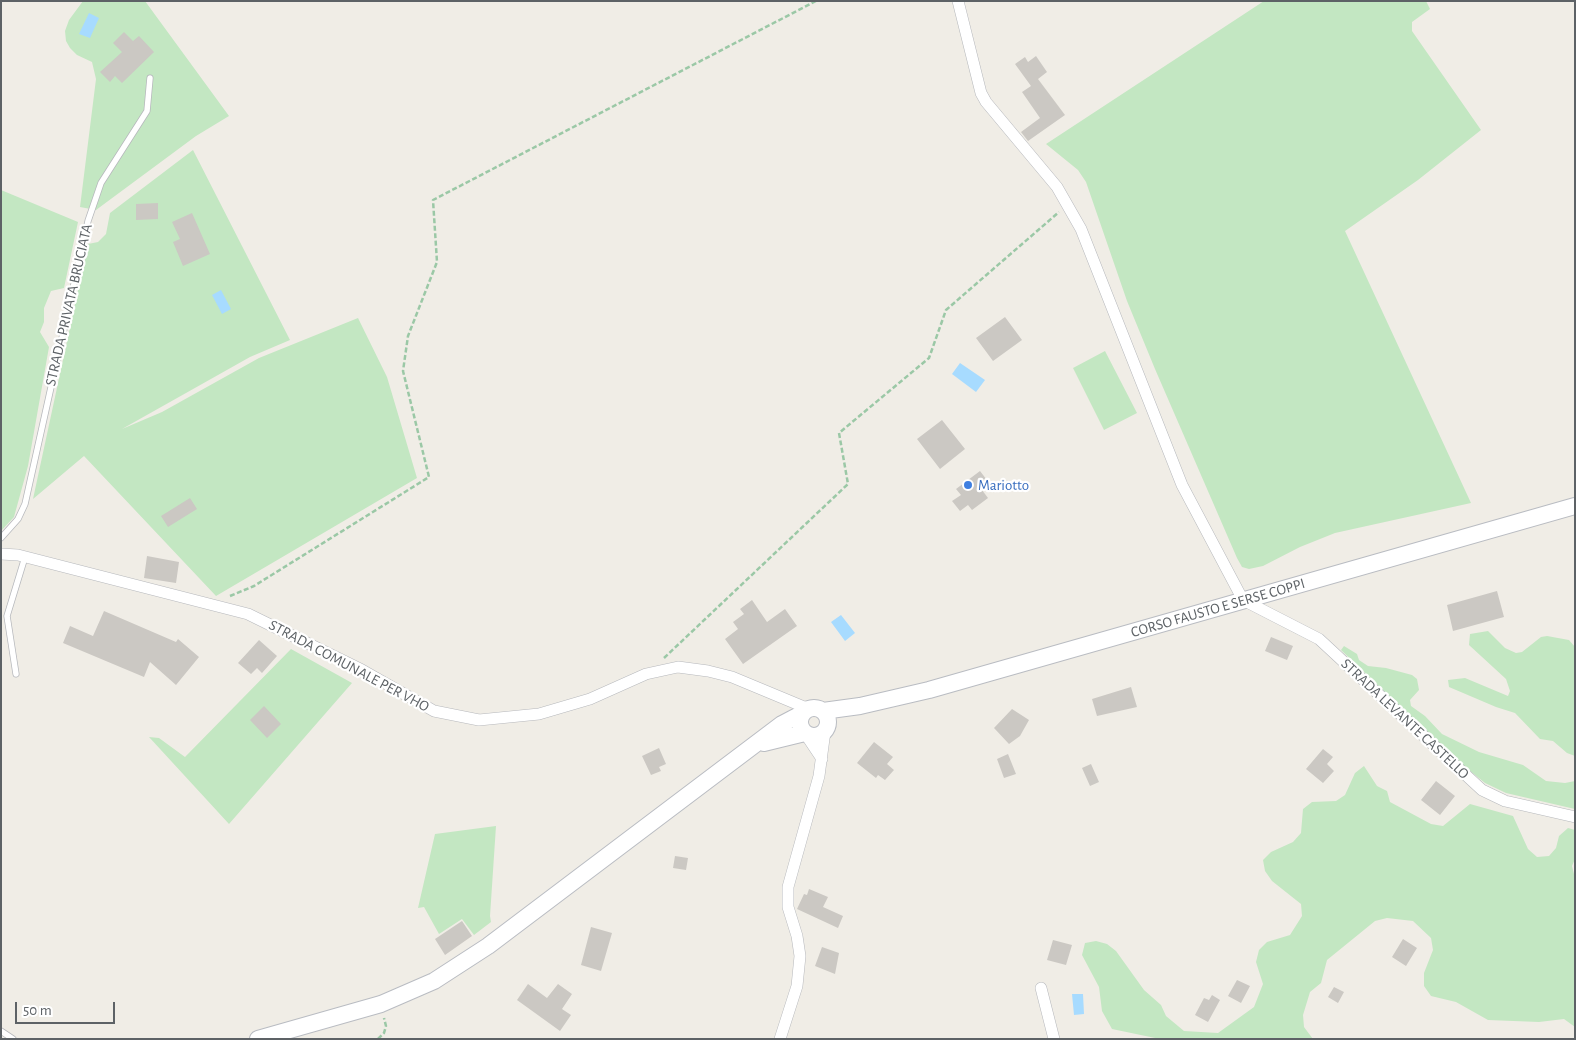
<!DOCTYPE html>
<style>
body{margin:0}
#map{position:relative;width:1576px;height:1040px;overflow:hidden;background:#f0ede6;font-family:"Alegreya Sans",sans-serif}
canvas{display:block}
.frame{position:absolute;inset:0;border:2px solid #5d6266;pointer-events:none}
.scale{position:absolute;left:15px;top:1002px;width:100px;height:22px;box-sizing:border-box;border:2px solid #5d6266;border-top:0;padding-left:6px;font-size:15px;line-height:18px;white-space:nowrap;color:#5d6266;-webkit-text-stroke:4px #fff;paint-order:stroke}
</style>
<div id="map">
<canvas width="1576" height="1040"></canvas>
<div class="frame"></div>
<div class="scale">50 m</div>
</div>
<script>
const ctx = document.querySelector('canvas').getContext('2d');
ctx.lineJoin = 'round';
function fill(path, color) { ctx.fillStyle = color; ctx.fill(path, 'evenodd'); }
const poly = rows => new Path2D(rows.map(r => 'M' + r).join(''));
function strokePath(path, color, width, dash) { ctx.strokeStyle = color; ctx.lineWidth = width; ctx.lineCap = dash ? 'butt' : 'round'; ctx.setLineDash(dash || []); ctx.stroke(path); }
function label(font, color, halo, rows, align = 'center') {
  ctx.font = font + ' "Alegreya Sans",sans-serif'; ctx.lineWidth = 4.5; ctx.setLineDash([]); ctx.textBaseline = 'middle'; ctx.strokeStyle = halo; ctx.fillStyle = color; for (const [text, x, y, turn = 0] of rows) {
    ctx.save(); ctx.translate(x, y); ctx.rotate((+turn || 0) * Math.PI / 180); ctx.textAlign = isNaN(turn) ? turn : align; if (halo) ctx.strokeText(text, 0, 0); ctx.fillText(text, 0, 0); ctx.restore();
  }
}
fill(poly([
 [83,1,145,1,229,116,196,136,96,210,80,207,96,79,92,62,77,55,70,48,66,41,65,31,69,20],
 [1264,1,1426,1,1430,9,1412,22,1412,31,1481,130,1418,180,1345,231,1471,503,1335,533,1300,547,1263,566,1249,569,1242,567,1237,558,1155,369,1127,301,1086,182,1078,170,1046,144],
 [193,150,290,340,250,357,122,429,162,412,259,358,358,318,387,377,417,478,216,596,84,456,33,499,88,244,98,242,106,234,110,213],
 [1,190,78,222,64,288,51,291,44,308,44,322,40,332,49,347,28,466,14,517,1,531],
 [1105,351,1137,413,1104,430,1073,368],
 [1488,631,1505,648,1516,653,1522,652,1541,637,1547,636,1569,640,1575,647,1575,756,1567,753,1553,741,1540,739,1515,713,1496,707,1449,687,1448,680,1465,678,1508,696,1510,691,1506,679,1469,645,1470,634],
 [1344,646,1357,654,1359,660,1368,666,1386,668,1412,675,1417,679,1419,690,1410,700,1411,706,1425,716,1442,734,1479,752,1523,765,1546,781,1565,783,1575,781,1575,809,1506,793,1485,783,1454,758,1341,650],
 [291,649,352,683,229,824,149,737,159,738,185,757],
 [1364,766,1377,786,1387,791,1390,802,1431,824,1443,826,1470,804,1513,816,1528,849,1537,857,1549,856,1556,848,1559,836,1568,828,1575,830,1575,859,1572,866,1575,878,1575,1027,1564,1019,1539,1022,1488,1020,1456,1002,1431,996,1424,986,1424,973,1433,950,1431,938,1413,921,1387,918,1375,921,1327,960,1321,983,1310,992,1303,1015,1304,1027,1313,1039,1160,1039,1112,1029,1102,1011,1099,987,1082,955,1085,943,1096,941,1107,944,1116,951,1144,990,1161,1005,1166,1016,1184,1031,1218,1033,1254,1007,1263,984,1256,962,1259,950,1267,942,1290,935,1302,916,1301,904,1272,881,1265,871,1263,860,1271,852,1293,842,1301,833,1303,809,1312,802,1336,801,1345,795,1355,773],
 [496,826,490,916,491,922,474,935,462,919,439,934,424,907,418,908,435,834]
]), '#c3e7c2');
fill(poly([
 [89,13,99,18,90,38,79,34],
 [221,290,231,309,222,314,212,295],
 [960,363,985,380,976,392,952,374],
 [841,615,855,633,845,641,831,622],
 [1072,994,1083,994,1084,1014,1074,1015]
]), '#a7dbff');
fill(poly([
 [124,32,133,41,139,36,154,52,122,83,115,76,110,82,100,72,122,52,113,43],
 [1036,56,1047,72,1038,79,1065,115,1028,141,1021,132,1040,118,1022,92,1031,86,1015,64,1025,57,1028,62],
 [158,203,158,219,136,220,136,204],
 [192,213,210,254,183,266,173,242,180,239,172,222],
 [1005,317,1022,340,993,361,976,338],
 [942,420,965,449,940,469,917,439],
 [980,471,990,484,982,490,988,498,972,510,968,505,960,511,952,501,961,495,956,489],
 [190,498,197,509,168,527,161,516],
 [147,556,179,562,176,583,144,578],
 [1497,591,1504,617,1453,631,1447,605],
 [752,600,767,622,785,609,797,626,743,664,725,639,738,629,733,622,744,614,740,609],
 [104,611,176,642,178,639,199,657,176,685,150,662,144,677,63,643,70,626,93,636],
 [1271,637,1293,646,1287,660,1265,651],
 [259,640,277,656,262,673,257,668,251,674,238,663],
 [1131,687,1137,707,1097,716,1092,699],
 [264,706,281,724,267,738,250,720],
 [1012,709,1029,720,1020,736,1009,744,994,728],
 [874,742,893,757,887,764,894,770,885,780,878,775,876,778,857,763],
 [659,748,666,764,659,767,661,771,651,775,642,756],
 [1323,749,1333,757,1327,764,1334,771,1323,783,1306,769],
 [1008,754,1016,774,1004,778,997,759],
 [1091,764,1099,782,1090,786,1082,768],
 [1436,781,1455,796,1440,815,1421,800],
 [675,856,688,858,686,870,673,868],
 [809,889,828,897,823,907,843,916,838,928,797,909,804,894,807,895],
 [462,921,472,936,445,955,435,939],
 [591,927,612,933,601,971,581,965],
 [1403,939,1417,948,1406,966,1392,957],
 [1053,940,1072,945,1066,965,1047,960],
 [822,947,839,953,835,974,815,966],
 [1237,980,1250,986,1241,1003,1228,996],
 [528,984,547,998,558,984,572,994,562,1009,571,1015,560,1031,517,1000],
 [1334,987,1344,992,1338,1003,1328,997],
 [1212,995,1220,1000,1208,1022,1195,1015,1204,998,1209,1000]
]), '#cbc8c3');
const lane = poly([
 [1,538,18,519,25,504,88,221,101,183,147,111,150,78],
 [16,674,7,616,25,557],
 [1,1031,13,1039]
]);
const street = poly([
 [958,1,981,93,986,102,1057,187,1081,229,1182,485,1243,600,1319,639,1482,790,1505,801,1575,817],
 [1,554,18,555,248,614,362,670,434,711,479,720,539,714,590,699,646,674,678,667,708,671,732,677,809,709],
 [806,735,822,759],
 [1041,988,1054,1039],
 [780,1039,797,986,800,956,797,936,788,907,788,887,819,776,825,731]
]);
const secondary = poly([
 '800 722a14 14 0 1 1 28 0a14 14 0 1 1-28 0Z',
 [823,711,860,706,929,690,1575,506],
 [764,743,805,733],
 [258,1039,381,1004,434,981,488,946,782,724,803,713]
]);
strokePath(lane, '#b6b8bc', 7);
strokePath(street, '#b6b8bc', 12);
strokePath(secondary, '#b9bcc2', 18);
strokePath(poly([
 [230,596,254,586,429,477,403,371,408,336,437,262,433,200,816,1],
 [664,658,848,484,839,433,929,358,946,310,1059,212],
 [378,1039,384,1033,386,1026,384,1018]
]), '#9bc8a6', 2.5, [5, 2.5]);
strokePath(lane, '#fff', 5.5);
strokePath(street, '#fff', 11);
strokePath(secondary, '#fff', 16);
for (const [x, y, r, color] of [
 [968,485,5,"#3f7fe0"]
]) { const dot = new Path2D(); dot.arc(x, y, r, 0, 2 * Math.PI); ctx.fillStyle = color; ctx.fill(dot); strokePath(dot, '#fff', 2); }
label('15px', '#5d6266', '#fff', [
 ["STRADA PRIVATA BRUCIATA",69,305,-77],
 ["CORSO FAUSTO E SERSE COPPI",1218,608,-16],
 ["STRADA COMUNALE PER VHO",349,666,28],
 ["STRADA LEVANTE CASTELLO",1405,719,43]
]);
label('15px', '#366cbe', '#fff', [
 ["Mariotto",978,485]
], 'left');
</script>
